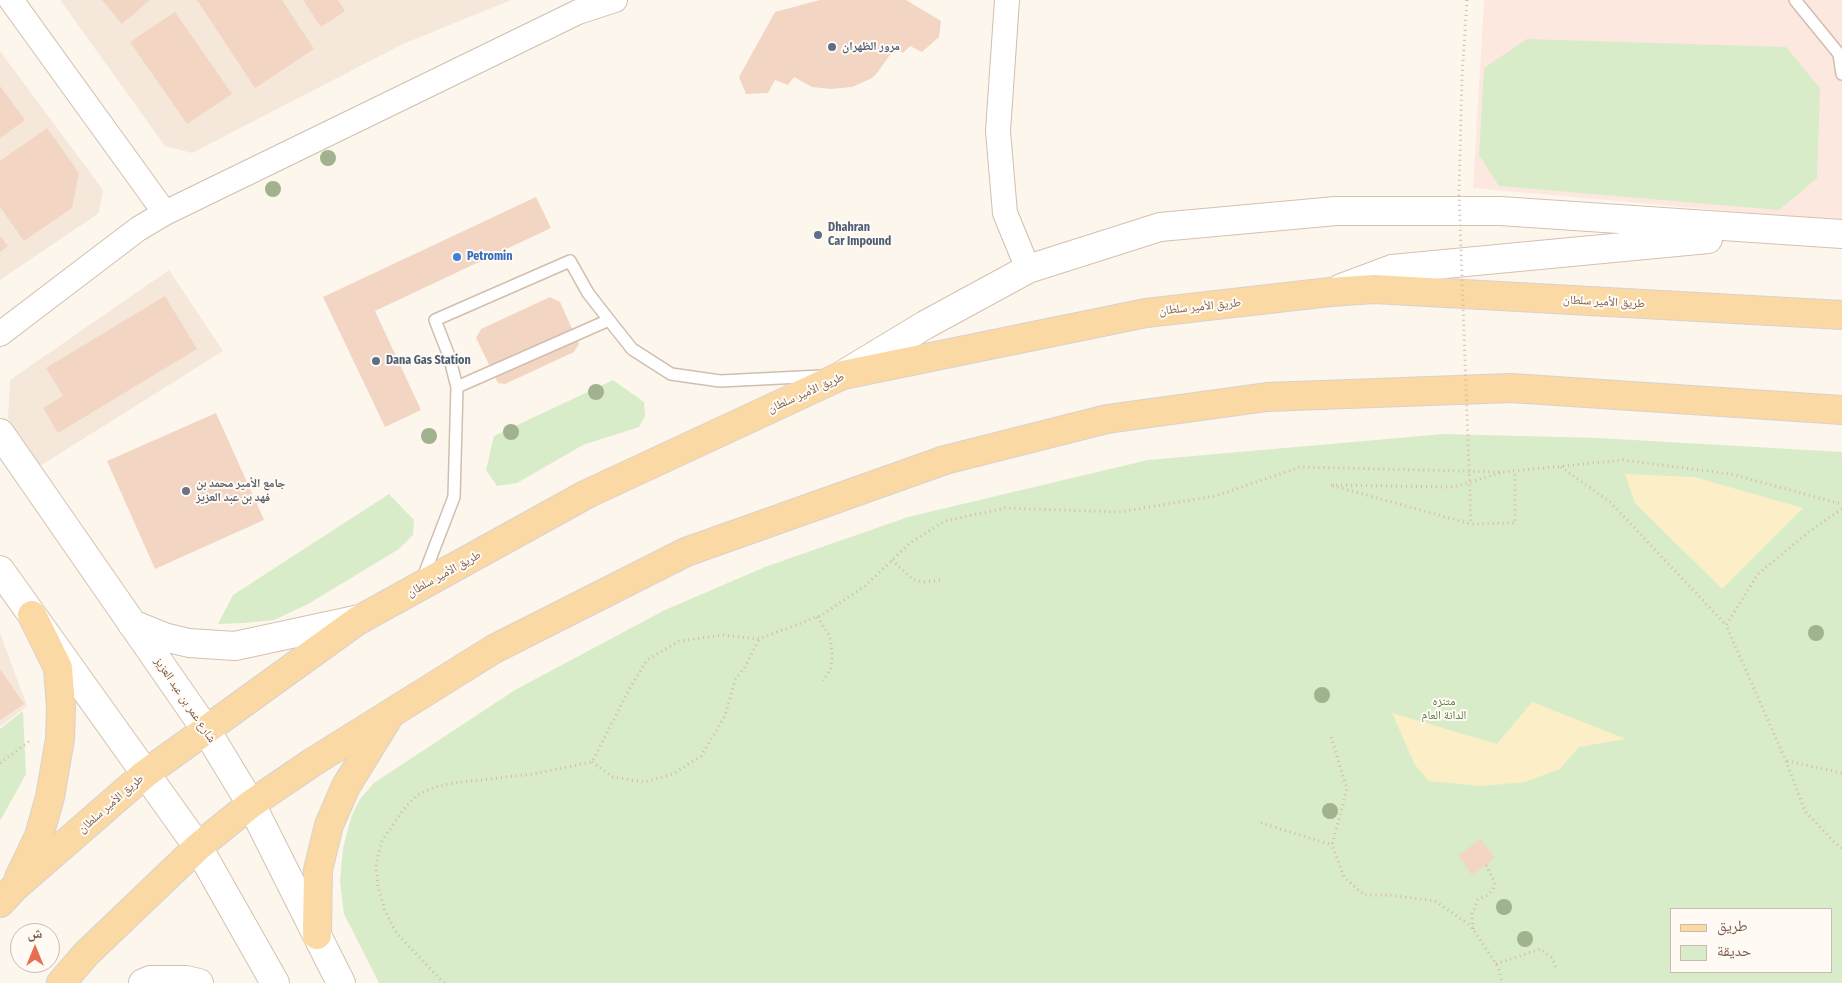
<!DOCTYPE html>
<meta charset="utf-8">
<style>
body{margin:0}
#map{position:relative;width:1842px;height:983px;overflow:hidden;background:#fdf6ec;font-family:"Fira Sans Condensed","Noto Naskh Arabic",sans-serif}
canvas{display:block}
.legend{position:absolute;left:1670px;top:908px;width:162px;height:65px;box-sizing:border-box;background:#fffaf3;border:1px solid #cabbb1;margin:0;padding:6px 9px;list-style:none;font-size:15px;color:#7a5c4d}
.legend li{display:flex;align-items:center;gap:10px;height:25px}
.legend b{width:25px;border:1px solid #cabbb1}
.north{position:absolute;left:10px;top:923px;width:50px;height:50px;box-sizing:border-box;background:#fffaf3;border:1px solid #cabbb1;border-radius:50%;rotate:0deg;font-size:14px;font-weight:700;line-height:20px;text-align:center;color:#7a5c4d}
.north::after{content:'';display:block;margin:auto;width:18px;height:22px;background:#e76f51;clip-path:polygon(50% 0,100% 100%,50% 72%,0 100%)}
</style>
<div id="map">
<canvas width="1842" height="983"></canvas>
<ul class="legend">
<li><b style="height:6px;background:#fbd9a5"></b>طريق</li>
<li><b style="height:14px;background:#d8ecc9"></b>حديقة</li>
</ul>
<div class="north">ش</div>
</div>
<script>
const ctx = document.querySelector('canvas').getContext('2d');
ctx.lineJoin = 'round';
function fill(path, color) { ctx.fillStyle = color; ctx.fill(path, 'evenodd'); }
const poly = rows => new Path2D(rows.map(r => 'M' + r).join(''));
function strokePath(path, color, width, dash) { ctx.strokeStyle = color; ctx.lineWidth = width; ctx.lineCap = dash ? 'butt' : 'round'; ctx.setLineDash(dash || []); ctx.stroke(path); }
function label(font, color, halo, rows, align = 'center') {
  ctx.font = font + ' "Fira Sans Condensed","Noto Naskh Arabic",sans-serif'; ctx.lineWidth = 4; ctx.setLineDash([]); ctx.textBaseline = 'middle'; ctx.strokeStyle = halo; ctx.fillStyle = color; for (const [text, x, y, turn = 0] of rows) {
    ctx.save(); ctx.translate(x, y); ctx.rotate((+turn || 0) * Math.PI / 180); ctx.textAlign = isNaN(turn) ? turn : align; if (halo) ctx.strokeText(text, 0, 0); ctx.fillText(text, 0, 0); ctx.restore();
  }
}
fill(poly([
 [60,0,511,0,403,44,192,153,165,146],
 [0,51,103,190,99,213,0,280],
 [169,270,223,351,40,466,8,418,10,380],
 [0,633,27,706,0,727]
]), '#f5e8da');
fill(poly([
 [1484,0,1842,0,1842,221,1473,188]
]), '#fde8e0');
fill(poly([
 [1527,39,1786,47,1820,88,1817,178,1779,210,1499,186,1479,155,1484,68],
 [613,380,644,402,645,416,639,427,583,445,517,483,497,486,486,470,494,436],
 [1444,434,1599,438,1842,452,1842,983,379,983,344,914,340,881,343,848,352,815,360,799,374,783,515,690,665,610,765,567,908,517,1148,460],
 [1671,909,1831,909,1831,972,1671,972],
 [389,494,414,520,413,535,399,549,308,604,274,620,244,623,218,624,233,595],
 [23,711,26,774,0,821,0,729]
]), '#d8ecc9');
fill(poly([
 [1625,474,1694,477,1803,508,1722,589,1635,503],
 [1532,702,1626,739,1579,747,1560,769,1525,782,1481,786,1429,781,1415,765,1392,713,1497,744]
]), '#fcefc7');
fill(poly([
 [102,0,150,0,122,24],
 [197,0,282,0,314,49,255,88],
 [303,0,338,0,345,11,321,27],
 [820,0,906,0,941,21,939,37,922,52,910,46,903,53,895,48,877,73,872,78,852,87,831,89,812,87,794,77,788,85,775,80,768,93,746,94,739,77,775,12],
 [175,12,232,94,187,124,130,42],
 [0,86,25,120,0,138],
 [47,128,79,173,72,208,24,241,0,207,0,161],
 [536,197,551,228,375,311,421,410,385,427,323,297],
 [0,236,8,246,0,252],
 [165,296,197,349,58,433,43,408,63,396,46,368],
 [550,297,560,302,579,344,574,352,505,384,498,383,476,338,481,329],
 [216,413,264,520,155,569,107,461],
 [0,669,24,704,0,720],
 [1481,839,1495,858,1472,875,1458,855]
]), '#f3d5c3');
const lane = poly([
 [1795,0,1839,54,1842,74],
 [457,387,449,356,435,320,570,261,588,293,609,320],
 [422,580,454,497,457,387,609,320,632,349,671,374,720,381,821,376]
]);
const street = poly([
 [11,0,165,213],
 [1007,0,998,131,1005,213,1028,269],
 [0,334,138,229,165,213,578,12,615,0]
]);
const secondary = poly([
 [1341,288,1392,269,1708,239],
 [844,374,925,325,1028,269,1160,227,1336,211,1500,211,1842,234],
 [0,433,206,730,251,804,341,983],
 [0,570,198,847,275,983],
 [132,624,164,637,189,643,235,646,360,619],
 [143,983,150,980,186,980,199,983]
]);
const primary = poly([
 [19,878,39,836,50,797,60,739,61,707,58,668,32,615],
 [0,903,14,888,145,774,357,621,587,494,843,375,1146,313,1330,292,1374,289,1842,315],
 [317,935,318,870,329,825,346,786,388,718],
 [61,983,86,954,198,847,251,804,313,762,494,649,686,552,945,460,1107,419,1267,397,1511,388,1842,410]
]);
strokePath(lane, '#d1beb0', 14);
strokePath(street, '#d1beb0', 26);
strokePath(secondary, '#d6c0b0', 30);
strokePath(primary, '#dad1cd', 30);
strokePath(poly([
 [1561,467,1610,502,1726,625],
 [1500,473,1454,487,1330,485,1471,524,1515,523,1515,471],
 [1842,509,1810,531,1758,574,1726,625,1786,761,1805,811,1835,843,1842,848],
 [892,560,912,579,923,582,942,580],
 [817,617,830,636,832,653,831,669,823,681],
 [1331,737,1347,789,1332,845,1344,877,1364,895,1388,895,1435,901,1471,926,1498,967,1502,983],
 [1787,761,1842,773],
 [592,762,613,777,644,782,673,774,701,756,725,716,735,680,746,665,759,639],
 [0,763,31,740],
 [1261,823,1332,845],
 [1473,929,1472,914,1478,899,1488,895,1493,889,1495,883,1486,865],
 [1496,964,1540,949,1551,957,1557,969],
 [444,983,397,934,385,911,378,886,376,864,382,841,403,810,417,795,435,787,454,783,533,774,592,762,631,686,647,660,679,641,722,635,759,639,822,615,865,586,910,543,945,521,1005,508,1119,512,1215,496,1301,467,1503,472,1623,460,1731,474,1842,504]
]), '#d9b8a5', 3, [1, 4]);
strokePath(lane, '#fff', 11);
strokePath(street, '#fff', 24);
strokePath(secondary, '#fff', 28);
strokePath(primary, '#fbd9a5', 28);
strokePath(poly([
 [1467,0,1462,76,1459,195,1471,524]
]), '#d9b8a5', 3, [1, 4]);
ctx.fillStyle = '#a0b28e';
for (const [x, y] of [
 [328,158],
 [273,189],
 [596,392],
 [511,432],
 [429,436],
 [1816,633],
 [1322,695],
 [1330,811],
 [1504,907],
 [1525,939]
]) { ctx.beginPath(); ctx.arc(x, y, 8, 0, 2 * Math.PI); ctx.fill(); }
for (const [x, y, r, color] of [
 [832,47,5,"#5c6f8a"],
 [818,235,5,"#5c6f8a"],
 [457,257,5,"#3f7fe0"],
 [376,361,5,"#5c6f8a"],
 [186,491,5,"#6b7280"]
]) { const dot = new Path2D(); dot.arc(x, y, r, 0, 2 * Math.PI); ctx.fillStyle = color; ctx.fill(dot); strokePath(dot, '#fffaf3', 2); }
label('bold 12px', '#4e5e75', '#fffaf3', [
 ["مرور الظهران",842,47],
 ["Dhahran",828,228],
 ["Car Impound",828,242],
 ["Dana Gas Station",386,361]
], 'left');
label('bold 12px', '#366cbe', '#fffaf3', [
 ["Petromin",467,257]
], 'left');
label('12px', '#7a5c4d', '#fffaf3', [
 ["طريق الأمير سلطان",1604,302,3],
 ["طريق الأمير سلطان",1200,307,-6],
 ["طريق الأمير سلطان",806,393,-24],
 ["طريق الأمير سلطان",444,574,-29],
 ["شارع عمر بن عبد العزيز",185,700,56],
 ["طريق الأمير سلطان",111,804,-41]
]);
label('bold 12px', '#5b616d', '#fffaf3', [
 ["جامع الأمير محمد بن",196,484],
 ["فهد بن عبد العزيز",196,498]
], 'left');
label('12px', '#537a41', '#fffaf3', [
 ["متنزه",1444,702],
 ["الدانة العام",1444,716]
]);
</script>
